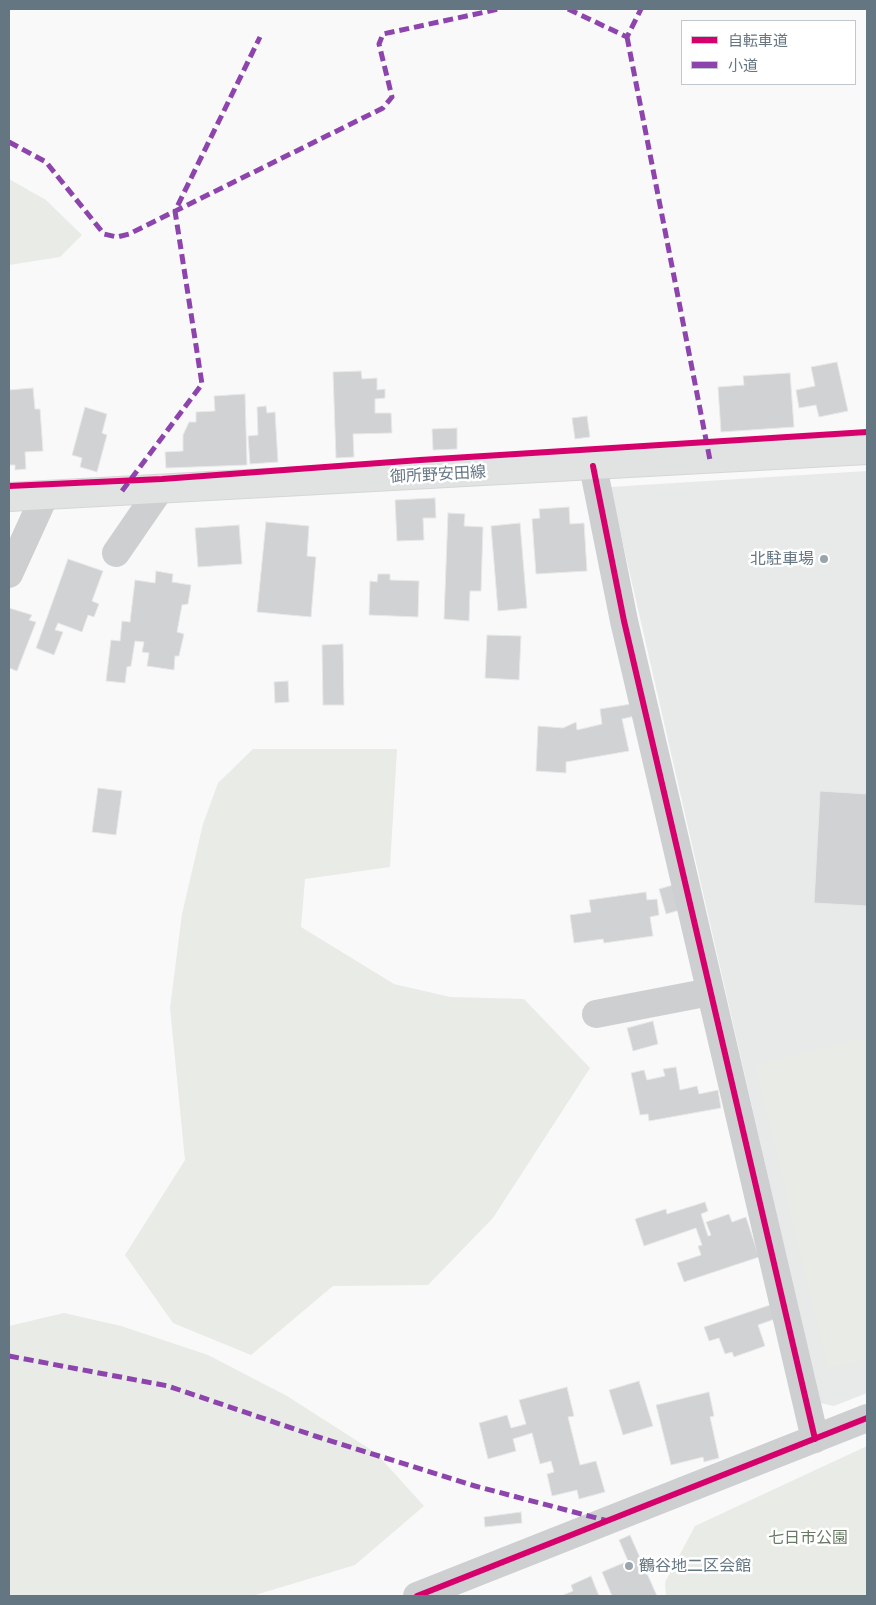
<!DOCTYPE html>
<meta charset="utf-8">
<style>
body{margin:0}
#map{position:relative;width:876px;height:1605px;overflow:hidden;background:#f9f9f9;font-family:Karla,"Noto Sans JP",sans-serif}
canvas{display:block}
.frame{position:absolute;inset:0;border:10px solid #657683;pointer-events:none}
.legend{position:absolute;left:681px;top:20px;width:175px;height:65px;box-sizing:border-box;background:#fff;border:1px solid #c1c8cd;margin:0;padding:6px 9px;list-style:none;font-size:15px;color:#657683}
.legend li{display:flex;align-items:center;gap:10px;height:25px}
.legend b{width:25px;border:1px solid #c1c8cd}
</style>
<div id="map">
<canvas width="876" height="1605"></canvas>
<div class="frame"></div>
<ul class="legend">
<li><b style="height:6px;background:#d6006c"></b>自転車道</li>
<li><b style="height:6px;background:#8e44ad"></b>小道</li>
</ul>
</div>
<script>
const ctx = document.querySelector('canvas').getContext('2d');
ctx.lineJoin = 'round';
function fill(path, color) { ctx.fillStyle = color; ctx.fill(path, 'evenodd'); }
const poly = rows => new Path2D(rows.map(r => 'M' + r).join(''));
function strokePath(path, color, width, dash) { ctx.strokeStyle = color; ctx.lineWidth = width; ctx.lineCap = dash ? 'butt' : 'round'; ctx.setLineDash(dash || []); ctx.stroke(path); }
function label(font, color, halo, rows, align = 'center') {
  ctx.font = font + ' Karla,"Noto Sans JP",sans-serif'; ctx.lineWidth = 5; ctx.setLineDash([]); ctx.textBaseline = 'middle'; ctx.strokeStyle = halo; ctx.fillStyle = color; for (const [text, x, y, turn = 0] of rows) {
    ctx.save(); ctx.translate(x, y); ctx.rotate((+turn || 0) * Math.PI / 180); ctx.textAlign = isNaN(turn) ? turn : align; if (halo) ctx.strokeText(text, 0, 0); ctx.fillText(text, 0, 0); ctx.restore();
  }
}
fill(poly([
 [867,471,867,1393,834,1406,820,1403,610,487]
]), '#e8e9e9');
fill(poly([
 [9,179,46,200,82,235,60,257,9,265],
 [253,749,397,749,390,867,305,879,301,927,394,984,450,997,524,999,590,1068,493,1218,428,1285,333,1286,251,1355,173,1323,125,1255,185,1160,170,1008,182,914,203,824,218,783],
 [867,1037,867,1359,828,1369,755,1065],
 [64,1313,121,1326,208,1355,287,1396,376,1453,424,1506,355,1565,252,1596,9,1596,9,1326],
 [867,1446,867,1596,666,1596,665,1582,695,1526]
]), '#e8ebe6');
const building = poly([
 [837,362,848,411,819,417,816,405,799,408,796,390,815,386,811,367,837,362],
 [361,371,362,379,377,378,377,390,385,389,385,398,375,399,375,413,391,413,392,433,353,434,354,457,336,458,333,372,361,371],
 [790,373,794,427,721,432,718,387,744,385,743,376,790,373],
 [33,388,35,409,40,409,43,451,25,452,26,469,15,470,15,465,9,465,9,390,33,388],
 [245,394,247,465,166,468,165,452,183,451,183,435,189,422,196,422,196,412,215,411,214,396,245,394],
 [266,406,267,413,275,412,278,462,250,464,248,436,258,435,257,407,266,406],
 [85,407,107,414,102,433,107,435,97,472,80,467,82,458,72,455,85,407],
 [587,416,590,437,575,439,572,418,587,416],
 [457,428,457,449,433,450,432,429,457,428],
 [435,498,436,518,423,518,424,540,397,541,395,500,435,498],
 [569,507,570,524,584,523,587,571,536,574,532,519,540,518,539,509,569,507],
 [448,513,465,514,464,526,483,527,481,591,470,591,469,621,444,619,448,513],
 [266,522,309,526,307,556,316,557,311,617,257,612,266,522],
 [520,523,527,608,498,611,491,526,520,523],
 [239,525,242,564,198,567,195,528,239,525],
 [68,559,103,571,92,601,99,604,94,617,88,615,82,632,58,623,55,630,63,632,54,655,36,648,68,559],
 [156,571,173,574,172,582,191,585,188,604,182,605,177,632,184,634,179,656,175,656,174,670,147,666,149,653,142,652,144,642,135,641,131,666,127,667,125,683,106,681,111,640,120,641,122,621,130,622,135,580,155,583,156,571],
 [378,574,390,574,390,580,419,581,418,617,369,615,370,581,377,582,378,574],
 [9,608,32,615,29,620,36,622,17,671,9,668,9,608],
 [487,635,521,636,519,680,485,678,487,635],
 [343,644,344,705,323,705,322,645,343,644],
 [288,681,289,702,275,703,274,682,288,681],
 [631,704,635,716,622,719,629,751,566,762,566,773,536,771,538,726,563,728,576,722,577,730,602,724,600,709,631,704],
 [98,788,122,791,116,835,92,832,98,788],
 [820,791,867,794,867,906,814,903,820,791],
 [673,885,680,910,666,914,659,889,673,885],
 [646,892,647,900,657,899,659,915,650,917,653,936,604,943,603,939,574,943,570,915,591,912,589,900,646,892],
 [653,1021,658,1044,633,1051,627,1028,653,1021],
 [676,1067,680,1090,697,1086,699,1094,718,1090,721,1108,649,1121,648,1114,640,1115,631,1073,644,1070,647,1080,665,1076,663,1069,676,1067],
 [705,1202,708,1211,701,1214,708,1236,711,1235,706,1222,729,1214,732,1222,746,1217,759,1257,684,1282,677,1263,701,1255,698,1246,702,1245,696,1228,644,1246,635,1219,666,1209,667,1214,705,1202],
 [770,1305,775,1319,758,1325,765,1346,734,1357,732,1352,725,1354,719,1338,709,1341,704,1327,770,1305],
 [639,1381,653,1426,623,1435,609,1390,639,1381],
 [567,1387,574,1416,568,1417,580,1465,596,1461,605,1492,579,1499,577,1490,552,1496,547,1474,554,1472,551,1461,540,1464,532,1433,513,1439,516,1451,488,1459,479,1423,507,1415,511,1428,526,1424,519,1400,567,1387],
 [709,1392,714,1416,710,1417,719,1458,704,1462,703,1457,671,1465,656,1405,709,1392],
 [521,1512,522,1523,485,1527,484,1517,521,1512],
 [630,1535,657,1596,612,1596,602,1572,628,1561,619,1540,630,1535],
 [591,1576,599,1596,561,1596,573,1591,571,1585,591,1576]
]);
fill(building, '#d0d2d3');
strokePath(building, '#e8e8e8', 1);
const major = poly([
 [9,497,867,450]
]);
strokePath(major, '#d5d6d7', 30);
strokePath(poly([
 [593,466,624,621,815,1439],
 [116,553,160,489],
 [9,574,45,495],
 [596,1014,710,992],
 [417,1596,867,1418]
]), '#cecfd0', 28);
strokePath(major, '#e1e2e2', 28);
strokePath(poly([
 [568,9,627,37,641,9],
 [627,37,710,460],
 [9,142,46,162,104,234,117,237,129,234,383,108,392,97,379,44,383,34,499,9],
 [122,491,202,384,175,211,260,37],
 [9,1356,168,1386,315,1436,475,1486,608,1521]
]), '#8e44ad', 5, [10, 5]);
strokePath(poly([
 [593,466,624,621,815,1439],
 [9,486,162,479,420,460,867,432],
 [417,1596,867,1418]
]), '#d6006c', 6);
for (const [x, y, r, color] of [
 [824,559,5,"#99a4ac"],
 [629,1566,5,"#99a4ac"]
]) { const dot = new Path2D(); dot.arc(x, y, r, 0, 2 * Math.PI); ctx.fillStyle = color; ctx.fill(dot); strokePath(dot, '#fff', 2); }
label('16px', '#657683', '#fff', [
 ["御所野安田線",438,475,-3]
]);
label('16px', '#657683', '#fff', [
 ["北駐車場",814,559],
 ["鶴谷地二区会館",639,1566,"left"]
], 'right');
label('16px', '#687a64', '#fff', [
 ["七日市公園",808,1538]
]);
</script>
